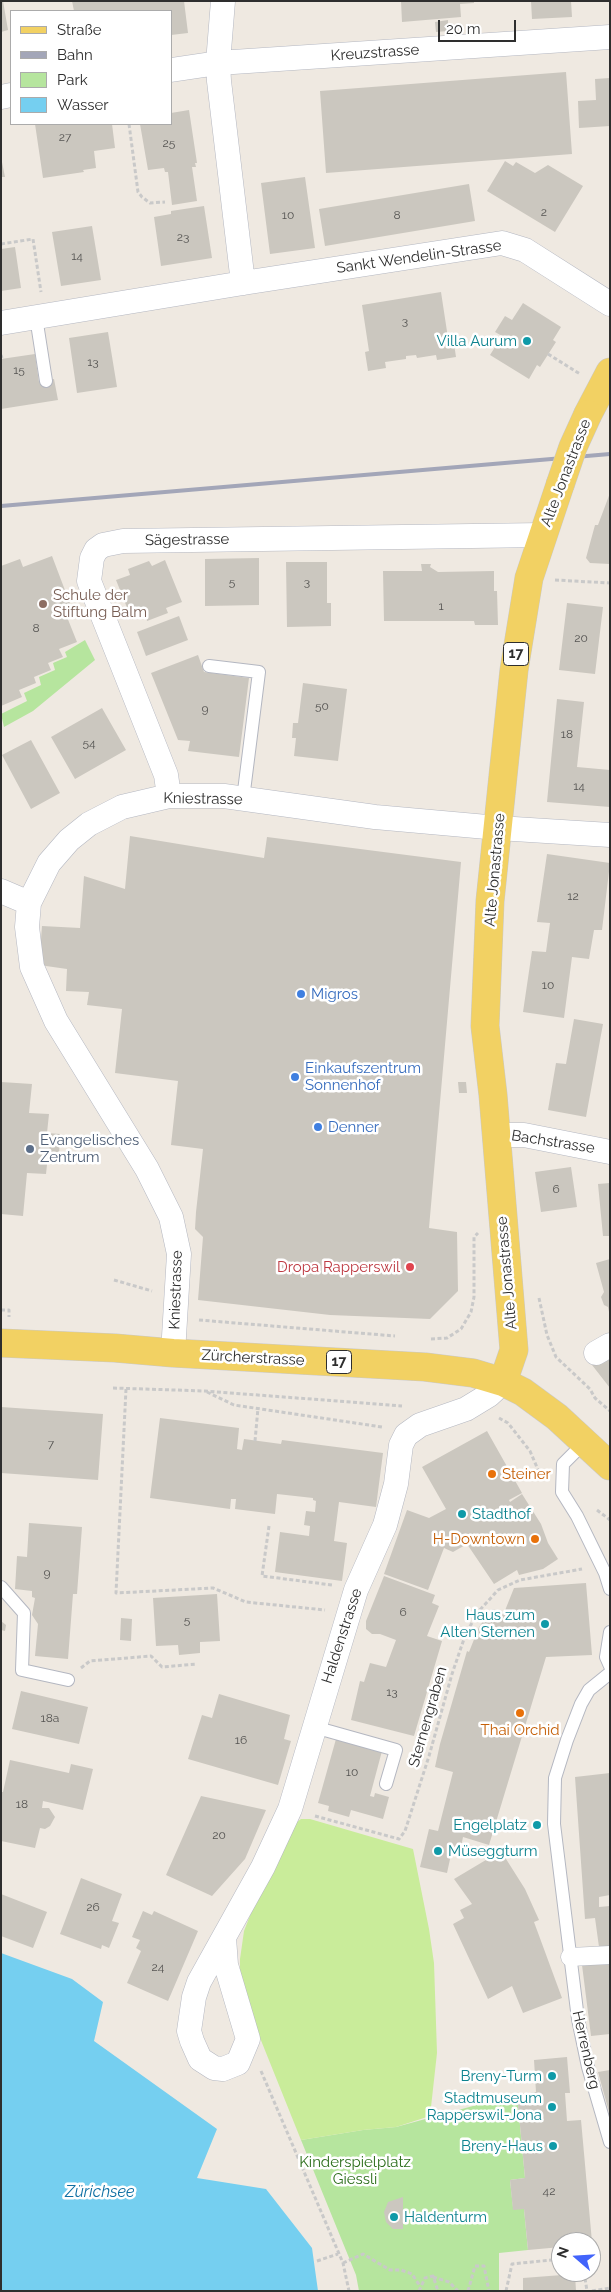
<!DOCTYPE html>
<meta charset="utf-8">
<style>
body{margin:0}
#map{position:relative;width:611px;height:2292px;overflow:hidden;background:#efe9e1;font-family:Raleway,sans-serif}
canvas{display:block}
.frame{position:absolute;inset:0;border:2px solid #2e2e2e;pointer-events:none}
.legend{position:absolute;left:10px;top:10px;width:162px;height:115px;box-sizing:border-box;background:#fff;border:1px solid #ababab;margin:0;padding:6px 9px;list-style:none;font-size:15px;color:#2e2e2e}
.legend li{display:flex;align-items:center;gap:10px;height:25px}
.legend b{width:25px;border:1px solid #ababab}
.north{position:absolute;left:551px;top:2232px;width:50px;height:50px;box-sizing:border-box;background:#fff;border:1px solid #ababab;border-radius:50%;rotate:289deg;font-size:14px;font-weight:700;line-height:20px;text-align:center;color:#2e2e2e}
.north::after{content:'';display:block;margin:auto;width:18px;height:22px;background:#4264fb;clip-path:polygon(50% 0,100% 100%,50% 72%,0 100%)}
.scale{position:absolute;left:438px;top:20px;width:78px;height:22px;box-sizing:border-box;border:2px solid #2e2e2e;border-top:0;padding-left:6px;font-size:15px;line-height:18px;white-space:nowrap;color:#2e2e2e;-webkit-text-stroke:4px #fff;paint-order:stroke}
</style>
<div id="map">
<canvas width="611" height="2292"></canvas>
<div class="frame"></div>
<ul class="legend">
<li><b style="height:6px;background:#f2d163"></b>Straße</li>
<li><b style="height:6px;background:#a3a6b8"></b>Bahn</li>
<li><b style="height:14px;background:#b6e59e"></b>Park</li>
<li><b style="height:14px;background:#75cff0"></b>Wasser</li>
</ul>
<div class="north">N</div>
<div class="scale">20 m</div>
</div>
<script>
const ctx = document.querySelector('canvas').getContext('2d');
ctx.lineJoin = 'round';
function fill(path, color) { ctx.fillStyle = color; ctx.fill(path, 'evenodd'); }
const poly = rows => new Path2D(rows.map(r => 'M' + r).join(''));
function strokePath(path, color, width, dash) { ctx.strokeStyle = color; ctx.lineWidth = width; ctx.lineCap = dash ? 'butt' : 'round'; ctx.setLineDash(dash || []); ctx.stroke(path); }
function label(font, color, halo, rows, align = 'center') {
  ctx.font = font + ' Raleway,sans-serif'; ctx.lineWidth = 5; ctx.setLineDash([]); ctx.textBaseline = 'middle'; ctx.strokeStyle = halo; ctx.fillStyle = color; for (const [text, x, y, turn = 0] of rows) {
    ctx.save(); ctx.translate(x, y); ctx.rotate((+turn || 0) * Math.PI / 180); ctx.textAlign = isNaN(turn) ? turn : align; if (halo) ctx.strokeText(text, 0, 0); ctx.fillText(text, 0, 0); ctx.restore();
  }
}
fill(poly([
 [85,640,95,660,33,711,4,727,1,714,27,701,24,693,41,685,39,677,55,670,53,663,67,657,65,652],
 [517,2094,525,2178,510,2180,513,2207,524,2209,528,2250,499,2253,499,2291,359,2291,356,2275,301,2140,363,2130,396,2127]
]), '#b6e59e');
fill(poly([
 [301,1819,310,1819,413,1849,429,1929,434,1963,437,2053,430,2116,396,2127,363,2130,301,2140,246,2003,240,1977,240,1959,244,1931,251,1913,282,1848,297,1822]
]), '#c9ec9a');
fill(poly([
 [1,1953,72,1979,103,2002,94,2041,217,2129,197,2178,266,2189,312,2248,318,2291,1,2291]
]), '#75cff0');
fill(poly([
 [1,1,3,1,8,30,1,32],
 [72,1,184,1,188,33,171,35,171,11,74,11],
 [401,1,474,1,474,3,460,4,461,17,402,22],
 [531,1,571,1,572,17,532,19],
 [448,20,448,31,436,32,435,22],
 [566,72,572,154,326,173,320,91],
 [610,78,610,126,579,128,578,101,596,100,595,79],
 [189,110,197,163,195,163,196,167,192,167,197,201,172,205,168,172,165,172,164,168,148,170,140,124,171,124,171,113],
 [35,124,112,124,115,148,94,151,96,168,83,170,84,172,43,178],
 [1,157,5,177,1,177],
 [505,161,513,166,516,162,535,173,548,165,583,186,555,232,487,191],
 [305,177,315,248,270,254,261,183],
 [469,184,475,221,325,246,319,209],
 [204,206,212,258,161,266,154,217,171,214,171,211],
 [92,226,101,280,61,286,52,232],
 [15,247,21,288,1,291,1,249],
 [441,292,448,338,453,337,456,357,437,360,436,355,417,358,416,355,406,356,406,359,385,362,386,368,368,371,365,352,369,351,362,305],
 [523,303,561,327,553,340,556,342,540,367,537,365,529,379,490,355,502,336,495,332,505,316,512,320],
 [108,332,117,387,77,393,69,338],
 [35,354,39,382,54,379,58,400,1,409,1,359],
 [610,493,610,564,590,563,586,558,595,525,598,525],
 [52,556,74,614,67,617,77,642,59,649,63,657,48,663,51,670,34,677,36,683,19,690,22,697,1,706,1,566,20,559,23,567],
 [259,558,259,605,205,606,205,559],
 [165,560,182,602,166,608,168,613,147,621,146,615,132,620,116,580,130,575,128,569,149,561,152,566],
 [286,562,327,562,327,603,331,603,331,626,287,627],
 [421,564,431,564,430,567,438,572,494,571,494,591,497,591,498,625,475,625,474,621,384,621,383,571,422,571],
 [567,603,603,607,595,674,559,670],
 [179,616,188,640,146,656,137,632],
 [198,655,204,672,249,678,239,757,188,751,190,741,178,740,151,673],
 [303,683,347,689,338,761,294,756,296,738,292,738,293,723,298,723],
 [557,699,584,702,577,767,610,770,610,807,547,802],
 [102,708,126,750,75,779,51,737],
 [31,740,60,793,31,809,2,755],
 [130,836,264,858,267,837,461,862,429,1228,457,1232,458,1291,430,1319,330,1315,198,1300,203,1237,195,1229,196,1212,203,1149,171,1145,178,1081,115,1073,122,1009,87,1005,89,992,66,991,67,969,39,965,42,926,80,928,84,876,125,889],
 [547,854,610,863,602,930,594,930,589,959,572,957,564,1018,523,1012,532,951,546,952,550,923,537,922],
 [574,1019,603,1024,586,1117,548,1110,556,1063,566,1064],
 [1,1082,32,1084,29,1113,49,1114,47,1133,60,1134,59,1156,48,1155,46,1174,27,1173,23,1216,1,1214],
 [458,1082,466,1082,467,1093,459,1093],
 [571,1167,577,1207,541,1212,535,1172],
 [610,1183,610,1236,603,1236,598,1184],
 [610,1259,610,1312,609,1312,608,1307,604,1305,601,1297,604,1292,596,1263],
 [610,1355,610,1388,592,1365],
 [1,1407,103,1414,98,1480,1,1473],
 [160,1418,239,1428,237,1449,242,1450,244,1439,281,1444,282,1440,383,1453,376,1507,339,1502,334,1541,347,1543,342,1581,275,1572,280,1532,309,1536,310,1526,304,1525,306,1511,315,1512,316,1501,313,1500,313,1498,277,1494,275,1514,235,1509,236,1499,231,1499,230,1509,150,1498],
 [487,1431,522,1493,509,1500,510,1502,522,1494,541,1524,548,1543,558,1559,543,1569,519,1575,517,1570,494,1584,467,1544,453,1552,444,1548,428,1590,384,1574,407,1510,429,1518,446,1509,422,1467],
 [29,1523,82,1527,77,1594,73,1594,68,1659,35,1656,38,1624,32,1615,35,1598,32,1597,32,1591,15,1589,17,1556,27,1557],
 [384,1576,435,1595,432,1603,439,1606,427,1636,442,1641,414,1736,351,1720,360,1681,364,1682,370,1663,386,1667,396,1640,380,1634,372,1634,366,1629,366,1621],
 [586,1583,592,1655,546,1657,489,1845,463,1837,460,1852,452,1850,447,1873,420,1867,429,1829,438,1831,453,1772,435,1767,440,1744,467,1651,469,1652,479,1627,492,1609,504,1613,514,1588],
 [217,1594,220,1641,200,1642,200,1653,179,1655,178,1645,156,1646,153,1598],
 [121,1618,132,1619,131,1641,120,1640],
 [1,1621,6,1625,5,1631,1,1630],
 [21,1691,88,1707,79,1744,12,1729],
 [219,1694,290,1715,284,1739,291,1741,278,1785,188,1759,202,1715,212,1718],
 [336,1739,382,1751,370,1796,374,1797,375,1793,389,1797,383,1819,351,1810,349,1817,328,1811,329,1806,318,1803],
 [10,1760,69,1773,71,1764,93,1769,83,1810,43,1801,42,1808,49,1808,55,1817,50,1826,45,1829,40,1828,35,1848,1,1841,1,1792,3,1792],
 [610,1773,610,1895,599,1897,599,1907,610,1906,610,1947,599,1947,595,1918,585,1919,575,1777],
 [201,1796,266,1810,245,1859,212,1896,166,1875],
 [501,1851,525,1889,539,1920,534,1922,562,1998,523,2013,512,1986,488,1999,453,1924,464,1918,460,1910,472,1904,454,1879],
 [81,1878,122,1894,112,1921,119,1923,109,1948,102,1945,101,1949,60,1934],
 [1,1894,47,1912,33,1948,1,1936],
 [143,1911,152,1915,154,1911,198,1931,168,2001,127,1983,141,1951,136,1948,140,1940,132,1937],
 [610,1962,610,2034,591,2036,582,1965],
 [567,2057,570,2093,565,2093,567,2121,581,2120,592,2242,561,2242,561,2247,528,2250,524,2209,513,2210,510,2180,525,2178,517,2094,536,2092,534,2060],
 [610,2070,610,2111,609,2112,598,2072],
 [403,2197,403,2229,393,2229,386,2222,384,2212,388,2202],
 [575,2274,576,2291,523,2291,523,2278]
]), '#cbc7bf');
const service = poly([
 [36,317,46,381],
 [209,666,259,672,243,799],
 [585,1442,563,1464,562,1492,577,1516,605,1573,610,1589],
 [1,1587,24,1613,22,1670,68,1680],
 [610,1632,606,1657,610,1666],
 [610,1673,589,1690,581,1704,567,1740,555,1778,554,1824,578,2019,588,2067,610,2142],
 [314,1727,396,1750,386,1784]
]);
const pedestrian = poly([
 [570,1957,610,1955]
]);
const minor = poly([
 [223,1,218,63,219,81,243,283],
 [171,70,218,63,610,37],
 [1,97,11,95],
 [1,323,243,283,502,243,525,250,610,304],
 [169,796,166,775,89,581,92,558,96,550,103,545,123,541,542,535],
 [1,891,29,903],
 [495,1135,524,1135,610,1152],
 [173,1353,179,1254,171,1217,147,1169,56,1021,32,967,27,927,29,903,49,863,69,840,89,824,122,807,169,796,224,796,375,817,498,828,610,835],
 [596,1353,610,1345],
 [224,1938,226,1965,248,2039,238,2063,223,2069,214,2068,200,2059,192,2041,189,2031,194,1997,199,1982,263,1867,290,1809,356,1590,385,1525,396,1484,401,1445,406,1435,420,1425,466,1409,489,1395,503,1382]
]);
const primary = poly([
 [588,414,610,372],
 [1,1343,115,1348,173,1353,425,1367,473,1373,503,1382,523,1392,557,1417,610,1466],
 [503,1382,514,1350,493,1095,485,1026,490,901,514,670,529,578,560,485]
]);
strokePath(service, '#b4b7c1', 14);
strokePath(pedestrian, '#b4b7c1', 19);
strokePath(minor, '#b4b7c1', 25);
strokePath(primary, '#c9c9c9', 29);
strokePath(poly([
 [129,124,138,192,142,197,150,203,165,202],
 [1,244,33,239,41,292],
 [548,354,580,374],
 [1,355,2,358],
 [555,580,610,583],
 [60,1144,79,1142],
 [114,1280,152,1291],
 [539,1298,547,1335,556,1357,590,1389,595,1398,610,1411],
 [1,1310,9,1310,9,1317],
 [199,1320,395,1336],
 [431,1339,447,1338,461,1329,471,1312,474,1297,474,1237,478,1233],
 [113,1388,205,1391,402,1406],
 [126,1389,116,1593,213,1588,246,1602,325,1610],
 [207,1392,234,1405,382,1427],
 [499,1418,508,1423,530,1451,542,1479],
 [255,1441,258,1408],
 [597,1510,610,1520],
 [269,1526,262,1576,332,1585],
 [81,1668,90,1661,151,1656,162,1667,197,1664],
 [315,1816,399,1839,405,1831,429,1756,452,1674,466,1633,479,1611,498,1590,520,1580,582,1569],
 [261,2071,343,2263,349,2291],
 [317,2261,338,2254],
 [343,2263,363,2254,390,2270,401,2270,412,2274,420,2286],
 [584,2272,587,2291],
 [433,2277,449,2282,458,2291],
 [419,2291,425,2278,433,2276,438,2291],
 [468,2291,475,2266,484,2266,489,2291],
 [506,2291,512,2264,561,2259],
 [592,2291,610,2288]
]), '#c9c9c9', 3, [4, 2.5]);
strokePath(service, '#fff', 12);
strokePath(pedestrian, '#fff', 18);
strokePath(minor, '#fff', 24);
strokePath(primary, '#f2d163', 28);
strokePath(poly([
 [1,506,610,454]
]), '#a3a6b8', 4);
const primaryBridge = poly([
 [560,485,573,447,588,414]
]);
strokePath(primaryBridge, '#c9c9c9', 29, []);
strokePath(primaryBridge, '#f2d163', 28);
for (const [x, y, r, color] of [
 [527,341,5,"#0f9aa8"],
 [43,604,5,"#8d6e63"],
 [301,994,5,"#3f7fe0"],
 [295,1077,5,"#3f7fe0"],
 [318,1127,5,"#3f7fe0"],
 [30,1149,5,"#5c6f8a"],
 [410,1267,5,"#e0444e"],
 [492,1474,5,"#e8710a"],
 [462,1514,5,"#0f9aa8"],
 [535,1539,5,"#e8710a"],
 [545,1624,5,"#0f9aa8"],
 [520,1713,5,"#e8710a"],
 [537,1825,5,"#0f9aa8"],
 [438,1851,5,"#0f9aa8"],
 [552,2076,5,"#0f9aa8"],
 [552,2107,5,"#0f9aa8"],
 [553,2146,5,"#0f9aa8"],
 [394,2217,5,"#0f9aa8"]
]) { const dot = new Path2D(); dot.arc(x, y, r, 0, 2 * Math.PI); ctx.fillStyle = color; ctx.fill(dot); strokePath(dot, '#fff', 2); }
label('12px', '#555452', null, [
 ["27",65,137],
 ["25",169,143],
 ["2",544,212],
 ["10",288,215],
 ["8",397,215],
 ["23",183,237],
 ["14",77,256],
 ["3",405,321],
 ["13",93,362],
 ["15",19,370],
 ["5",232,582],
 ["3",307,582],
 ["1",441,606],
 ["8",36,628],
 ["20",581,638],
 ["50",322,706],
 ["9",205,709],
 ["18",567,734],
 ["54",89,743],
 ["14",579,786],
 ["12",573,896],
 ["10",548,985],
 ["6",556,1189],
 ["7",51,1444],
 ["9",47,1573],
 ["6",403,1612],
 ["5",187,1620],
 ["13",392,1692],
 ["18a",50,1718],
 ["16",241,1740],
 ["10",352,1772],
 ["18",22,1804],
 ["20",219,1835],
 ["26",93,1907],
 ["24",158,1967],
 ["42",549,2191]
]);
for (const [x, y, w] of [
 [516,654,25],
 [339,1362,25]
]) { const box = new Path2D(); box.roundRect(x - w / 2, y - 11.5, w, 23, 4); ctx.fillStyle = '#fff'; ctx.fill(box); strokePath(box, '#2e2e2e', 1); }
label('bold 14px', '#2e2e2e', null, [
 ["17",516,654],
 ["17",339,1362]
]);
label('15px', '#2e2e2e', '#fff', [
 ["Kreuzstrasse",375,53,-4],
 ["Sankt Wendelin-Strasse",419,257,-8],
 ["Alte Jonastrasse",566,473,-69],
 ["Sägestrasse",187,540,-1],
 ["Kniestrasse",203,799,1],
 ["Alte Jonastrasse",495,870,-85],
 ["Bachstrasse",553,1142,9],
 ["Alte Jonastrasse",507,1273,-95],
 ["Kniestrasse",176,1290,-88],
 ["Zürcherstrasse",253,1358,3],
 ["Haldenstrasse",342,1636,-72],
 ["Sternengraben",428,1717,-74],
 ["Herrenberg",586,2050,77]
]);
label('15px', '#0d838f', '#fff', [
 ["Villa Aurum",517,341],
 ["Stadthof",472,1514,"left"],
 ["Haus zum",535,1615],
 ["Alten Sternen",535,1632],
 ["Engelplatz",527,1825],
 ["Müseggturm",448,1851,"left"],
 ["Breny-Turm",542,2076],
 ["Stadtmuseum",542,2098],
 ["Rapperswil-Jona",542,2115],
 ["Breny-Haus",543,2146],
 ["Haldenturm",404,2217,"left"]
], 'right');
label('15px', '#785e54', '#fff', [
 ["Schule der",53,595],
 ["Stiftung Balm",53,612]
], 'left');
label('15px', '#366cbe', '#fff', [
 ["Migros",311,994],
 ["Einkaufszentrum",305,1068],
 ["Sonnenhof",305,1085],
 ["Denner",328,1127]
], 'left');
label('15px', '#4e5e75', '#fff', [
 ["Evangelisches",40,1140],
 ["Zentrum",40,1157]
], 'left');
label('15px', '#be3a42', '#fff', [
 ["Dropa Rapperswil",400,1267]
], 'right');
label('15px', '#c56008', '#fff', [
 ["Steiner",502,1474],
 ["H-Downtown",525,1539,"right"],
 ["Thai Orchid",520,1730,"center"]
], 'left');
label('15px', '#2c6e1b', '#fff', [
 ["Kinderspielplatz",355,2162],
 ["Giessli",355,2179]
]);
label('italic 16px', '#0d6fa3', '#fff', [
 ["Zürichsee",100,2192]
]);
</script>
